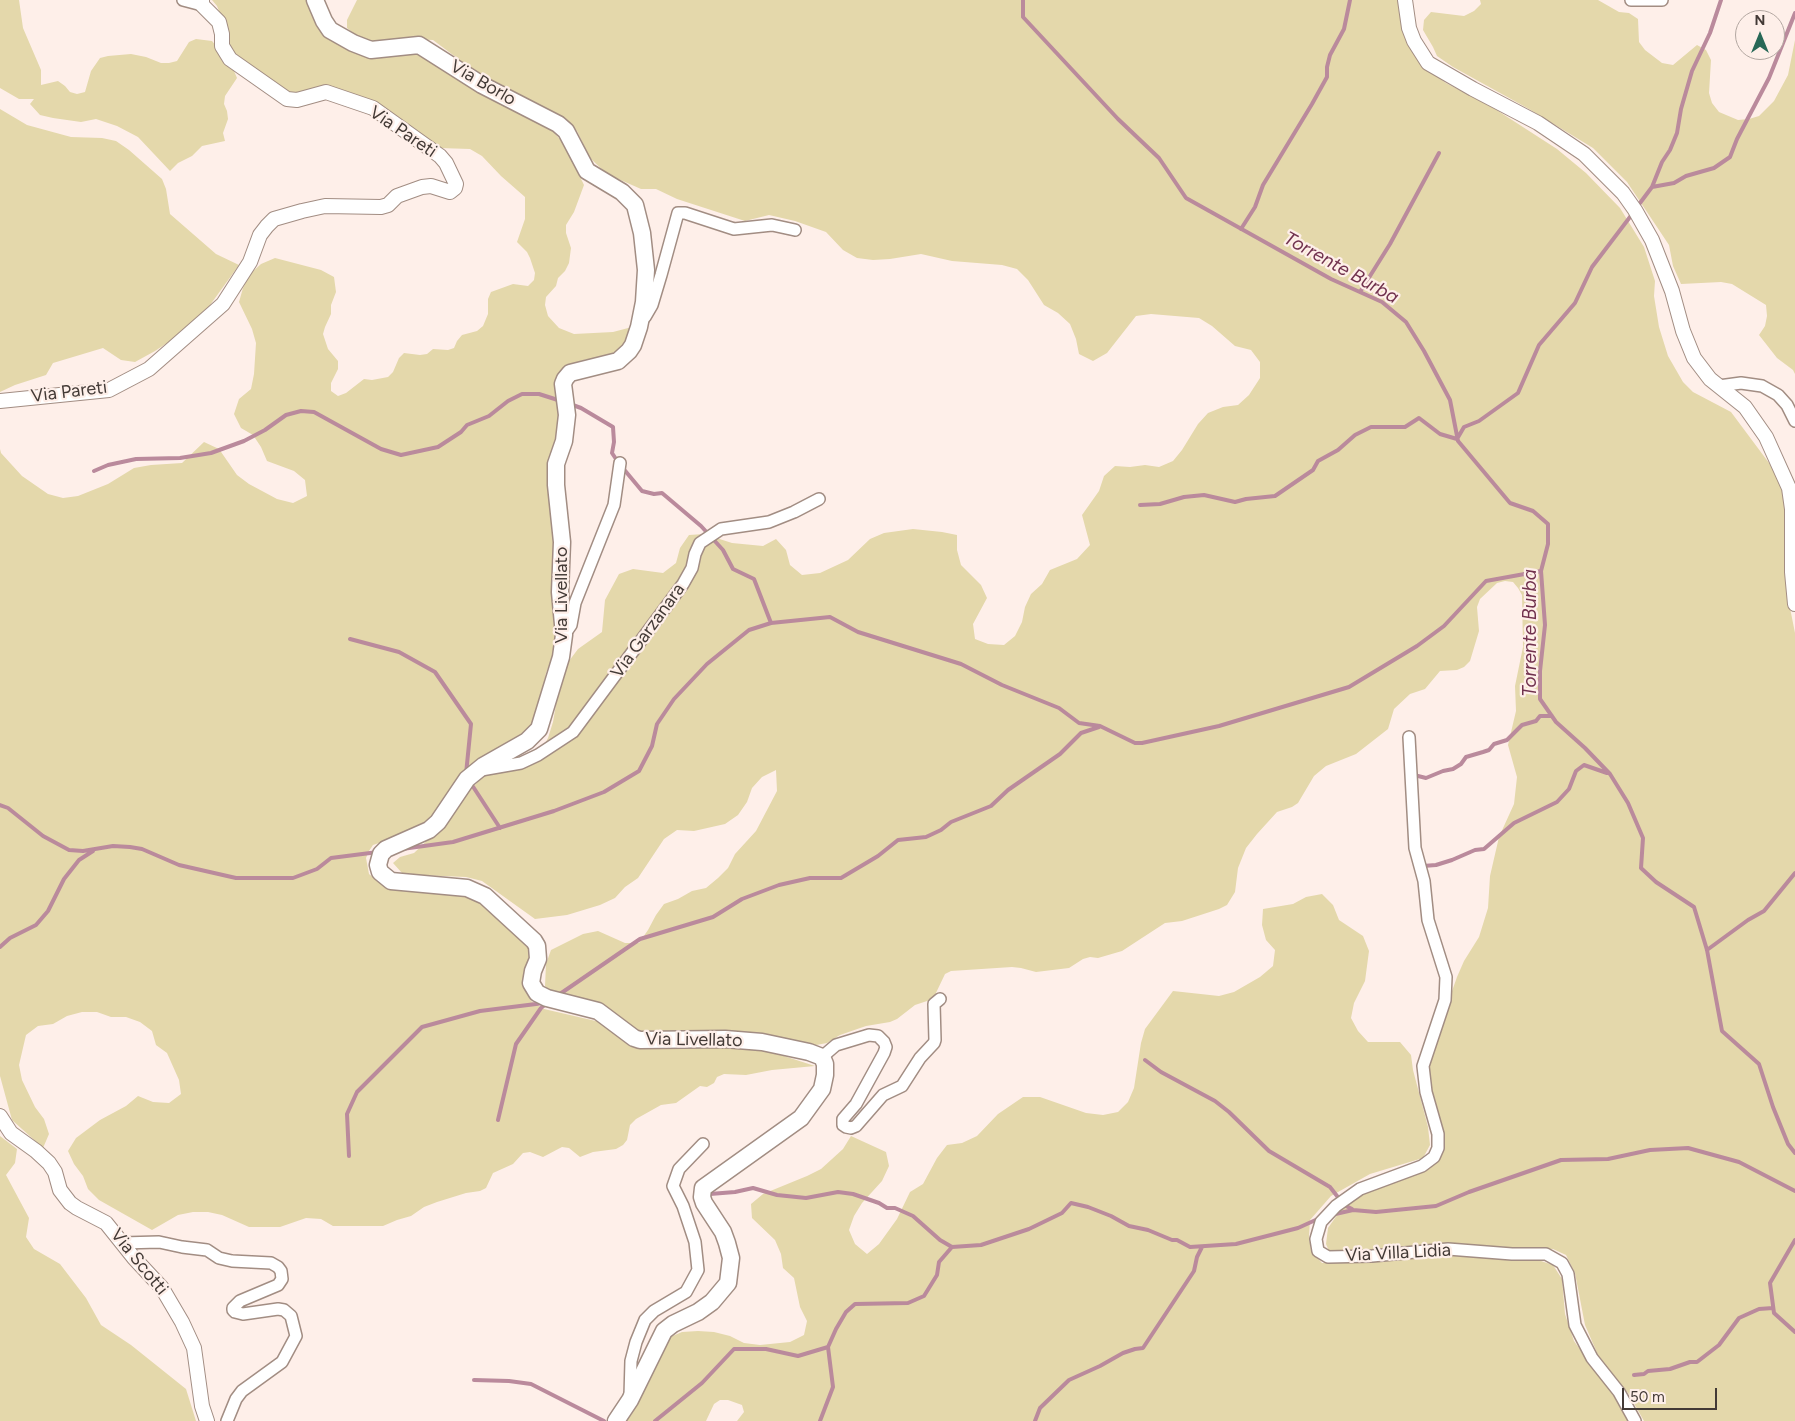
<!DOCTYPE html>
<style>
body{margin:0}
#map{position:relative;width:1795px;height:1421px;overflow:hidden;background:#feefe9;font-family:Figtree,sans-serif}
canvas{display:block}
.north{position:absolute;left:1735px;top:10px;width:50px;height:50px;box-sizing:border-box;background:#feefe9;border:1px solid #b3a7a1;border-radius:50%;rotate:0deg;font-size:14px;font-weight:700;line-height:20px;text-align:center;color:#433a36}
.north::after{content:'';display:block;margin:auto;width:18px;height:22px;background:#286857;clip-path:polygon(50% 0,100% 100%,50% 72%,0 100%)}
.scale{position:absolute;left:1622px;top:1388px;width:95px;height:22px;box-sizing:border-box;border:2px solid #433a36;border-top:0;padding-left:6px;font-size:15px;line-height:18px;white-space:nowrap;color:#433a36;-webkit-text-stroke:4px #feefe9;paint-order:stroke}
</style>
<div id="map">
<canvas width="1795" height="1421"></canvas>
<div class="north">N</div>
<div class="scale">50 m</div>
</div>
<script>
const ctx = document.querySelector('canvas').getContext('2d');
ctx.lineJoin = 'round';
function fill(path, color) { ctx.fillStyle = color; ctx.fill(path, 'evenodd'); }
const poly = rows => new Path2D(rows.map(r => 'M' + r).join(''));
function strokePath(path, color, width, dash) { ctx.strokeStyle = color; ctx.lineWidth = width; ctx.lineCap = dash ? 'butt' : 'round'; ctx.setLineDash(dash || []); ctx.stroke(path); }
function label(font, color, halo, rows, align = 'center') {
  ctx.font = font + ' Figtree,sans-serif'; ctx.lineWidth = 4.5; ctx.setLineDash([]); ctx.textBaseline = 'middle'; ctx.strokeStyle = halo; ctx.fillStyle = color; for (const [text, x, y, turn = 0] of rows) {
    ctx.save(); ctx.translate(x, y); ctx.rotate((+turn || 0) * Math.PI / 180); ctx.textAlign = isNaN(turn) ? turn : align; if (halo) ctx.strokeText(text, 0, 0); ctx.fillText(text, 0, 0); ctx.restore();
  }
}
fill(poly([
 [0,0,19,0,23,28,41,70,41,85,58,81,65,86,70,92,77,94,85,92,91,71,100,58,108,56,131,54,146,57,161,63,169,63,177,61,189,42,196,39,212,41,217,47,222,61,234,71,237,78,225,96,224,104,227,111,228,119,223,133,225,141,202,146,192,156,178,163,170,171,138,137,117,126,96,119,81,122,53,118,40,115,30,104,34,99,19,99,0,88],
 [212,0,310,0,369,56,393,57,409,54,425,54,551,129,564,144,584,185,574,212,566,225,566,233,571,248,569,263,565,271,558,278,556,286,546,297,545,305,548,316,559,328,574,334,613,332,632,327,624,344,619,350,606,356,584,360,570,365,561,407,553,526,556,647,546,673,535,723,436,818,397,837,373,845,369,851,366,858,369,874,375,879,388,888,473,896,515,932,529,949,530,957,525,987,527,994,531,1001,544,1009,600,1022,629,1042,759,1048,815,1066,772,1070,746,1075,724,1074,717,1077,714,1083,707,1087,700,1086,676,1103,661,1105,636,1119,630,1125,627,1140,623,1145,616,1149,593,1152,580,1157,569,1148,562,1147,543,1157,530,1152,523,1153,513,1164,493,1173,486,1188,480,1191,466,1193,437,1202,424,1207,411,1216,397,1220,383,1226,333,1226,321,1219,306,1218,280,1227,249,1227,222,1215,208,1212,193,1212,178,1215,152,1230,99,1200,88,1189,83,1176,74,1164,68,1151,76,1138,100,1120,126,1106,138,1096,153,1102,169,1103,181,1094,179,1080,167,1053,156,1045,152,1031,140,1022,126,1017,111,1017,97,1012,82,1012,67,1016,53,1024,38,1026,26,1035,19,1065,22,1080,35,1107,44,1119,49,1134,43,1148,12,1120,0,1076,0,449,1,453,22,476,48,494,63,498,78,496,108,484,134,468,151,465,182,463,204,442,219,449,237,475,249,484,277,499,293,503,307,496,305,480,294,471,267,461,261,447,253,435,241,428,234,414,239,399,251,389,254,374,256,343,252,329,239,302,243,288,250,274,261,264,275,258,321,270,334,277,336,292,331,305,331,314,325,327,323,334,328,349,338,361,338,369,331,383,331,391,338,396,346,393,364,379,372,380,388,377,393,372,399,358,404,353,420,355,427,354,433,349,448,350,454,348,457,341,462,335,477,331,483,326,488,314,488,299,491,292,513,284,528,286,534,280,535,273,530,258,527,252,517,242,525,219,525,197,501,176,482,156,470,149,439,148,392,113,291,93,284,90,271,79,239,58,230,47,226,29,217,6],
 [357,0,1399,0,1399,8,1404,30,1420,64,1446,83,1495,109,1557,149,1586,173,1620,208,1644,247,1655,281,1654,296,1659,327,1668,356,1683,382,1693,392,1731,412,1769,463,1786,493,1788,598,1795,633,1795,1421,1644,1421,1628,1393,1598,1355,1585,1325,1575,1273,1566,1255,1553,1249,1483,1246,1443,1243,1354,1253,1329,1251,1326,1244,1328,1228,1340,1211,1362,1194,1435,1164,1442,1153,1441,1130,1431,1089,1428,1065,1435,1039,1457,977,1464,961,1479,937,1488,908,1490,876,1499,837,1514,804,1517,777,1508,745,1516,711,1515,686,1523,647,1522,595,1518,588,1513,582,1505,581,1497,583,1480,599,1477,607,1479,631,1470,661,1464,667,1457,670,1440,671,1425,689,1410,694,1394,709,1388,729,1356,754,1326,766,1314,776,1298,803,1292,807,1277,812,1257,834,1246,848,1238,868,1235,892,1227,905,1219,909,1182,921,1165,923,1122,951,1098,958,1090,957,1083,959,1069,968,1036,972,1021,968,1012,967,951,971,945,974,935,995,930,1000,915,1005,897,1019,890,1022,866,1026,840,1035,827,1043,811,1046,645,1034,631,1028,603,1005,550,992,545,986,546,964,551,950,583,934,598,931,625,943,639,943,648,930,656,915,664,904,678,899,692,891,706,888,718,878,728,868,735,854,756,831,777,791,776,770,762,777,752,788,747,802,738,815,725,824,694,831,677,830,664,839,638,878,625,887,615,898,600,905,567,915,535,919,482,881,466,877,418,875,402,873,393,863,400,857,414,853,436,832,459,802,487,772,541,751,548,738,553,722,560,681,569,661,578,649,602,632,605,600,619,574,633,569,663,573,676,563,680,548,689,535,704,534,732,543,763,546,776,539,786,550,790,565,802,575,820,573,848,560,870,539,884,533,913,529,942,532,957,535,957,550,961,565,981,585,987,598,973,624,975,639,988,644,1004,645,1015,636,1022,622,1025,607,1031,594,1042,584,1050,570,1077,559,1090,545,1082,515,1099,491,1104,476,1115,466,1130,467,1145,465,1159,467,1173,461,1182,450,1198,424,1208,413,1223,407,1238,405,1249,395,1260,378,1260,362,1251,350,1235,346,1212,326,1199,318,1151,314,1136,316,1107,353,1093,361,1079,354,1076,339,1070,324,1058,313,1044,305,1028,280,1017,269,1002,265,952,261,921,254,890,259,873,260,857,258,843,250,826,232,795,221,769,215,745,221,677,199,656,189,641,189,607,174,590,158,577,131,565,122,493,85,433,40,410,39,379,43,358,37,347,28,347,20],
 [1480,0,1598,0,1619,12,1629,13,1638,19,1639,42,1645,50,1662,63,1673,65,1697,45,1706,50,1711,60,1709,93,1712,103,1719,112,1738,120,1749,119,1759,116,1774,101,1788,75,1795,40,1795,374,1793,370,1777,358,1759,335,1765,326,1767,316,1766,305,1732,284,1721,282,1681,284,1673,266,1669,245,1627,182,1593,148,1529,109,1453,67,1437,56,1433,47,1423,30,1424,20,1431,12,1464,16,1474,11,1481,4],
 [0,109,27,125,71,137,102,138,116,141,129,150,162,179,166,189,170,214,216,254,239,265,205,312,185,331,155,351,135,362,121,360,103,348,53,363,46,375,15,385,0,392],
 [1322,894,1333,905,1339,920,1363,936,1369,951,1365,981,1354,1003,1351,1018,1358,1031,1368,1042,1400,1042,1411,1055,1413,1070,1428,1127,1430,1145,1423,1158,1370,1174,1331,1196,1310,1220,1309,1236,1311,1251,1322,1263,1360,1262,1453,1254,1499,1259,1538,1260,1553,1265,1562,1279,1565,1314,1574,1341,1614,1396,1628,1421,737,1421,744,1412,742,1405,728,1400,720,1400,714,1404,706,1421,625,1421,631,1415,648,1384,668,1338,682,1332,698,1331,714,1332,730,1336,744,1343,760,1345,790,1342,804,1335,807,1321,800,1307,794,1278,783,1268,781,1254,775,1240,752,1218,751,1204,763,1194,807,1176,821,1169,843,1149,851,1136,886,1152,889,1166,882,1181,862,1203,854,1216,849,1230,855,1244,867,1254,879,1244,897,1219,910,1192,923,1184,937,1158,947,1145,962,1143,977,1136,998,1114,1023,1097,1040,1097,1086,1113,1103,1115,1118,1112,1128,1102,1134,1088,1141,1043,1145,1029,1173,991,1219,996,1234,992,1260,977,1273,966,1275,950,1266,940,1262,925,1263,909,1293,904,1306,897],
 [0,1136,17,1149,15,1163,6,1175,29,1218,26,1237,34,1249,60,1264,86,1298,101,1325,131,1345,186,1389,196,1421,0,1421]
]), '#e4d8ab');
strokePath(poly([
 [1023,0,1023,17,1118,119,1159,158,1186,198,1331,279,1382,302,1406,322,1424,351,1450,400,1458,441,1510,503,1533,511,1548,524,1548,544,1541,571,1545,625,1540,671,1540,699,1556,722,1585,748,1610,774,1628,803,1643,838,1641,868,1656,882,1694,907,1707,950,1722,1031,1759,1064,1773,1107,1788,1144,1795,1153],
 [1652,187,1662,162,1670,150,1677,133,1681,109,1692,71,1710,33,1721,0],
 [1637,207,1652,187,1674,183,1686,176,1714,168,1730,157,1737,139,1769,78,1795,13],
 [1241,229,1255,207,1263,185,1312,104,1327,77,1327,67,1330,55,1344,29,1350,0],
 [1360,292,1390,244,1439,153],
 [570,404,581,408,613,427,614,442,612,453,618,462],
 [622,467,642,491,654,494,662,493,701,526,723,550,733,569,754,579,771,623],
 [94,471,108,465,136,459,180,458,211,453,244,441,265,430,286,415,301,411,314,412,381,449,401,455,438,447,461,432,467,425,489,416,508,401,522,394,539,394,561,401],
 [1140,505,1160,504,1184,497,1204,495,1235,502,1246,499,1275,496,1313,470,1318,461,1338,450,1355,435,1371,427,1405,427,1419,418,1440,434,1457,439,1464,427,1479,421,1518,393,1539,345,1575,303,1592,267,1633,213],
 [350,639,399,652,435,672,471,724,466,774],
 [1414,775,1426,778,1443,771,1453,769,1461,764,1466,757,1483,752,1489,750,1494,744,1507,740,1522,725,1536,721,1540,716,1552,716],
 [470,782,500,828],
 [0,805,8,808,43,836,69,850,83,851,113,846,130,847,142,849,179,865,236,878,293,878,317,869,331,858,378,852],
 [402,849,453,842,554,811,604,792,639,771,652,746,657,724,674,699,707,664,749,630,771,623,830,617,858,632,961,664,1002,685,1059,708,1079,723,1100,726,1135,743,1142,743,1219,726,1349,687,1417,646,1444,626,1486,581,1541,571],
 [1423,866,1436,865,1452,860,1475,850,1484,849,1514,823,1557,802,1569,789,1576,771,1584,765,1607,773],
 [0,947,10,938,36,925,48,911,64,879,79,860,93,851],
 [1707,950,1748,920,1764,911,1795,873],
 [557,996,640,939,713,917,742,899,779,885,810,878,841,878,878,856,898,840,926,837,941,830,951,822,991,806,1008,790,1060,754,1081,733,1099,727],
 [1145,1060,1161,1072,1215,1101,1229,1112,1269,1151,1330,1187,1344,1205,1352,1209],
 [498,1120,516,1044,541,1008,547,1003],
 [349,1156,347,1114,357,1092,422,1027,480,1011,544,1003],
 [710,1194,735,1192,753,1188,777,1195,806,1198,838,1192,853,1194,879,1203,887,1208,895,1208,913,1216,940,1240,952,1247],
 [1331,1215,1353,1210,1376,1212,1436,1206,1469,1192,1561,1160,1608,1159,1650,1150,1688,1148,1739,1162,1795,1191],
 [1795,1240,1770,1283,1774,1313,1795,1332],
 [1634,1375,1644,1374,1648,1371,1670,1369,1690,1362,1697,1362,1719,1345,1739,1318,1759,1309,1773,1308],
 [474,1380,509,1381,531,1384,604,1421],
 [655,1421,702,1383,734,1349,766,1349,798,1356,828,1347,836,1329,846,1312,855,1304,908,1303,924,1296,937,1275,939,1262,952,1247,981,1245,1029,1229,1062,1213,1071,1203,1088,1207,1111,1216,1129,1226,1148,1230,1172,1240,1177,1240,1190,1247,1236,1244,1298,1228,1320,1218],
 [820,1421,833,1387,828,1347],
 [1035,1421,1040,1408,1069,1380,1100,1366,1123,1353,1135,1349,1143,1348,1194,1271,1197,1257,1202,1247]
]), '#ba8a9c', 4);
const minor = poly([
 [183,0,202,5],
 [1631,0,1662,0],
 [645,317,652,305,661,275,678,213,685,213,734,229,772,225,795,230],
 [1719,386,1741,383,1762,386,1778,395,1787,405,1795,421],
 [564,635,571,625,575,603,614,505,620,463],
 [1409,737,1415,848,1424,881,1428,920,1446,977,1445,1000,1423,1066,1426,1092,1438,1134,1438,1148,1434,1157,1422,1166,1360,1189,1336,1206,1321,1222,1316,1239,1318,1251,1328,1257,1372,1256,1448,1249,1512,1254,1546,1254,1562,1263,1568,1274,1575,1325,1592,1358,1619,1392,1635,1421],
 [481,770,521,763,538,755,573,732,683,584,692,568,695,554,700,543,721,529,769,522,794,512,819,499],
 [822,1057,836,1045,869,1035,878,1036,884,1042,886,1047,884,1053,856,1104,843,1119,843,1125,846,1127,851,1128,856,1126,883,1095,902,1086,920,1058,934,1043,935,1040,934,1004,940,999],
 [122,1243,159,1242,182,1247,207,1250,219,1258,232,1261,271,1263,278,1267,281,1271,282,1279,278,1285,240,1301,233,1308,233,1310,235,1312,243,1314,278,1309,284,1310,291,1316,296,1336,282,1362,242,1391,236,1399,227,1421],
 [630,1396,631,1361,636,1342,645,1320,654,1311,686,1292,698,1270,695,1242,683,1206,673,1186,679,1169,703,1144]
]);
const tertiary = poly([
 [1405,0,1409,28,1414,41,1428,63,1473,89,1538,123,1584,154,1623,193,1635,210,1652,240,1672,291,1683,331,1694,358,1710,379,1745,407,1766,437,1789,488,1792,509,1792,572,1795,604],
 [0,401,109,390,149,369,223,304,250,262,260,235,267,226,274,219,302,211,325,206,381,207,388,205,397,196,422,187,431,186,450,192,455,188,456,184,446,163,440,156,373,108,326,92,297,100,287,99,230,59,222,46,222,34,219,22,202,5,202,0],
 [0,1116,11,1133,36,1151,49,1163,55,1172,60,1190,70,1203,77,1208,106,1223,134,1258,162,1288,182,1322,194,1348,202,1406,207,1421]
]);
const secondary = poly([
 [315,0,324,21,330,30,353,43,371,50,419,45,482,85,558,124,566,131,587,171,622,192,635,205,642,233,646,270,644,302,639,327,633,345,629,351,618,361,570,373,565,379,563,384,567,415,564,441,556,464,556,485,562,542,560,592,564,635,561,657,539,729,527,741,483,766,467,779,438,822,429,830,386,849,381,854,378,865,380,872,391,881,467,888,485,896,534,941,537,946,538,959,533,971,531,983,537,993,547,998,598,1011,634,1038,640,1040,725,1039,762,1042,809,1052,822,1057,825,1064,825,1075,822,1089,801,1118,703,1188,702,1197,704,1203,723,1232,727,1243,731,1258,728,1283,712,1302,698,1312,673,1324,664,1331,630,1400,616,1421]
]);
strokePath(minor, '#a28d83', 14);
strokePath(tertiary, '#a28d83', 16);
strokePath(secondary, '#a28d83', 19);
strokePath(minor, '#fff', 11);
strokePath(tertiary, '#fff', 14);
strokePath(secondary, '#fff', 16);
label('18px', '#433a36', '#feefe9', [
 ["Via Borlo",483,83,30],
 ["Via Pareti",403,132,34],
 ["Via Pareti",69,392,-7],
 ["Via Livellato",562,595,-90],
 ["Via Garzanara",648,631,-54],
 ["Via Livellato",694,1040,1],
 ["Via Villa Lidia",1398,1253,-3],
 ["Via Scotti",139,1262,51]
]);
label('italic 19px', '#71324e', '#feefe9', [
 ["Torrente Burba",1341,268,29],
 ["Torrente Burba",1530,633,-90]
]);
</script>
